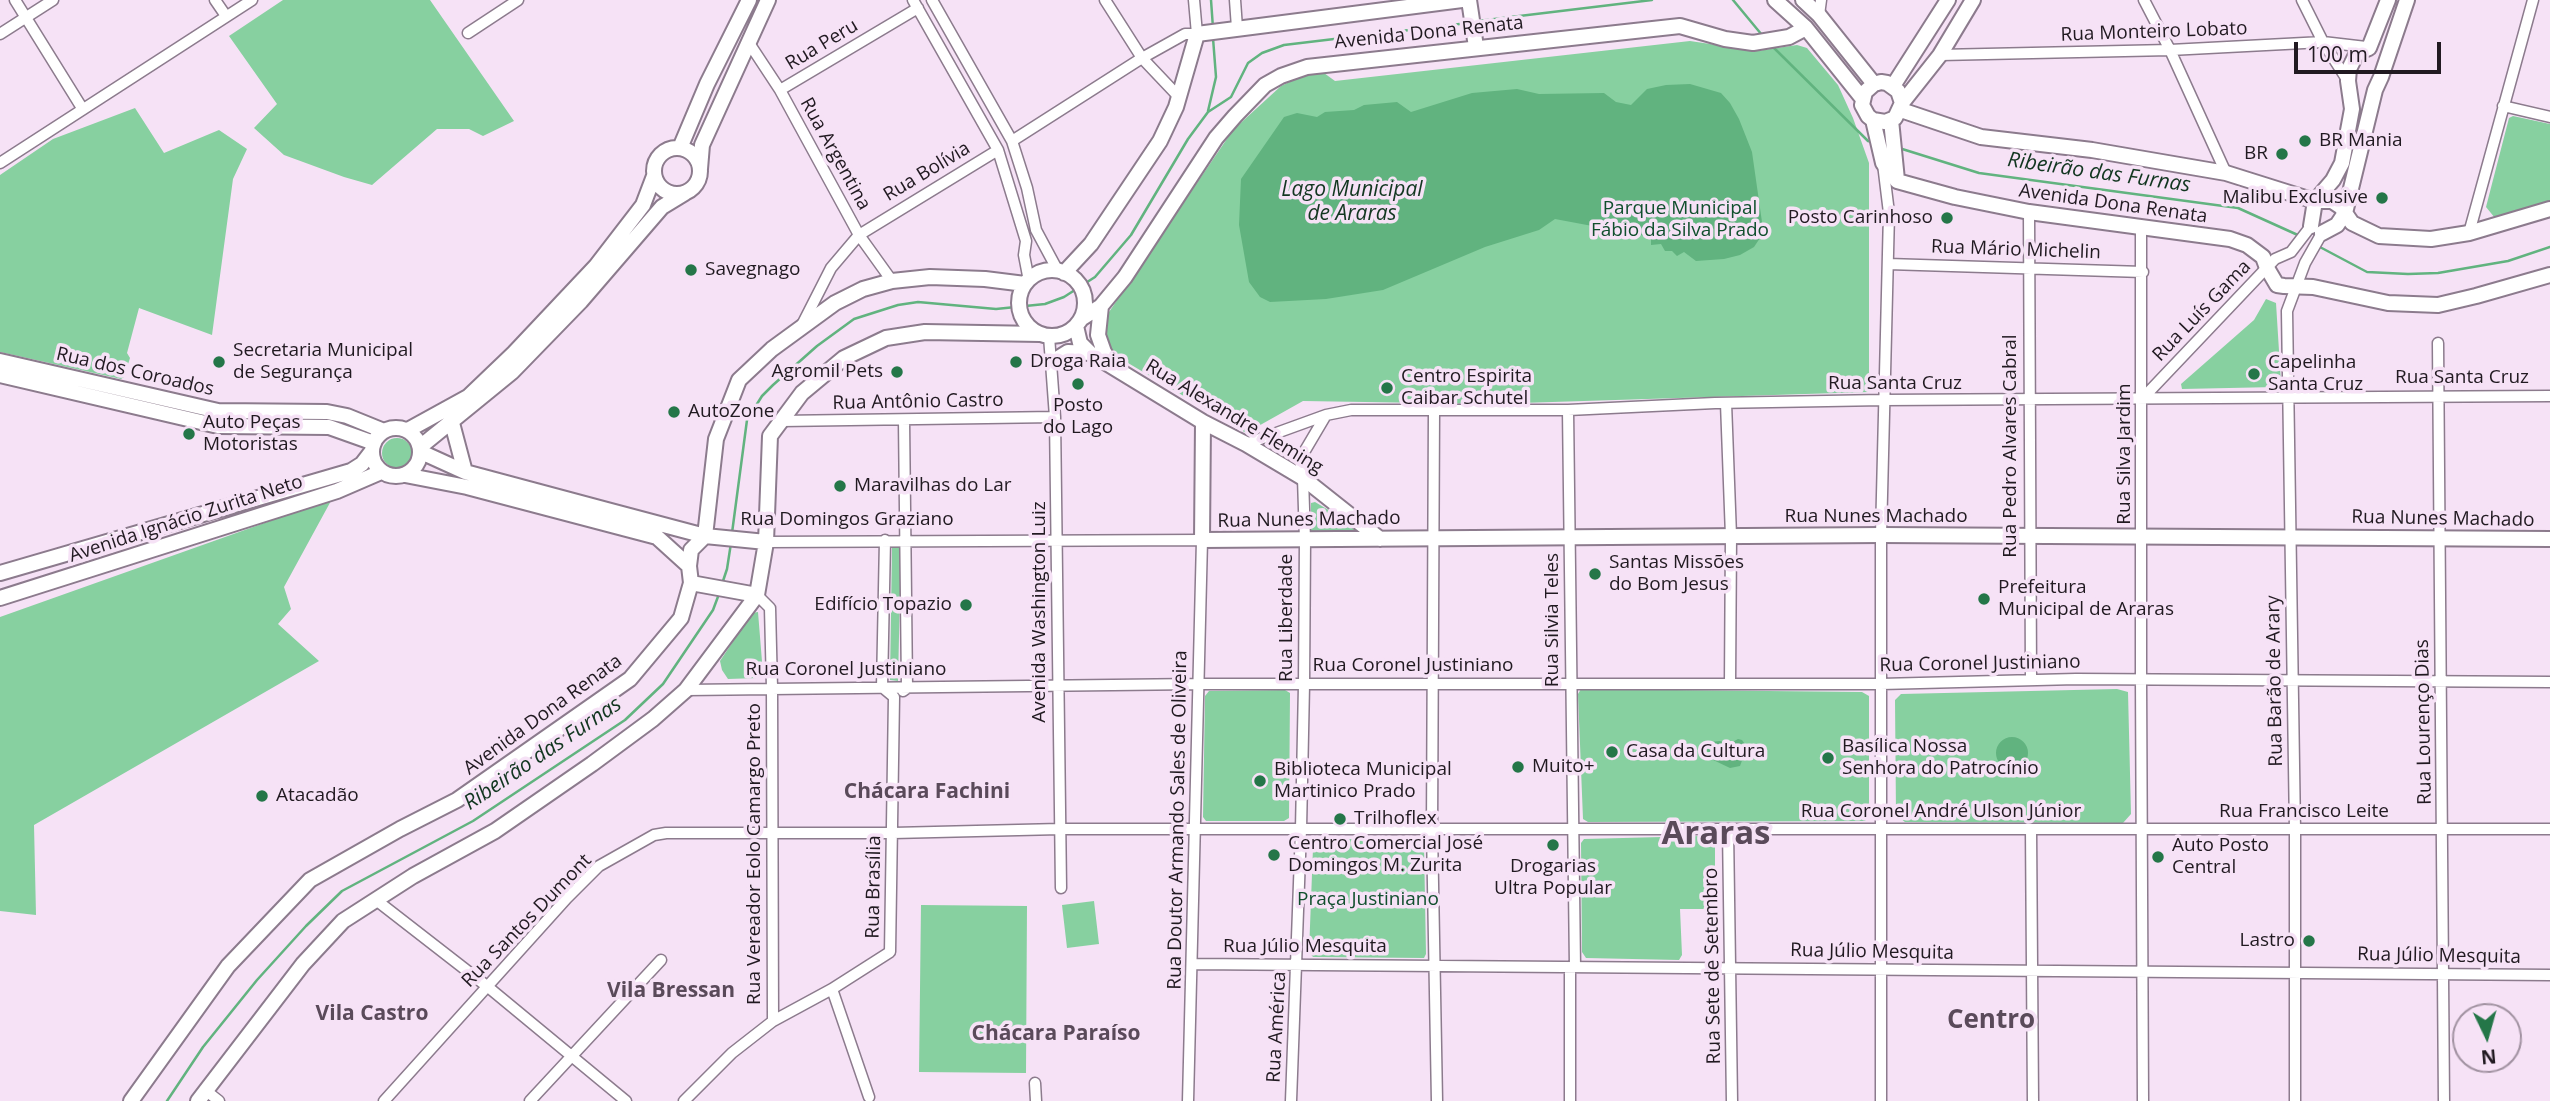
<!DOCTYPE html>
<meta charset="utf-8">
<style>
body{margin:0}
#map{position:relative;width:2550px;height:1101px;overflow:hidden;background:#f6e2f6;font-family:"Open Sans",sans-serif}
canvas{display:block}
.north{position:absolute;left:2452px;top:1003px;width:70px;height:70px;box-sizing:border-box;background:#f6e2f6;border:2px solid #a192a1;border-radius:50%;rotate:175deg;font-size:19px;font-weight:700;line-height:28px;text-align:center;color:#211a21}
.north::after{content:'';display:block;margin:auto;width:24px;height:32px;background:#247648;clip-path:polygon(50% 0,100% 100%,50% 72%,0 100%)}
.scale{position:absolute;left:2294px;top:42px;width:147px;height:32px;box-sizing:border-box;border:4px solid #211a21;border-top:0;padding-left:9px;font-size:21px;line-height:24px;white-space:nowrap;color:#211a21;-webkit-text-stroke:5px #f6e2f6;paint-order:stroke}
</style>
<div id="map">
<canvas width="2550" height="1101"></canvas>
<div class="north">N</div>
<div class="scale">100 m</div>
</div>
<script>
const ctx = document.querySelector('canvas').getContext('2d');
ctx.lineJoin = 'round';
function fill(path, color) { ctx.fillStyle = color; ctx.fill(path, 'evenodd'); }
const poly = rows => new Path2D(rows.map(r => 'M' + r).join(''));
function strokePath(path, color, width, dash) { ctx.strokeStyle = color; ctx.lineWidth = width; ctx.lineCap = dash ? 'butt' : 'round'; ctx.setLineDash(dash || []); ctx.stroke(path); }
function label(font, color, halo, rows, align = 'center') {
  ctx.font = font + ' "Open Sans",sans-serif'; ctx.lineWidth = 7; ctx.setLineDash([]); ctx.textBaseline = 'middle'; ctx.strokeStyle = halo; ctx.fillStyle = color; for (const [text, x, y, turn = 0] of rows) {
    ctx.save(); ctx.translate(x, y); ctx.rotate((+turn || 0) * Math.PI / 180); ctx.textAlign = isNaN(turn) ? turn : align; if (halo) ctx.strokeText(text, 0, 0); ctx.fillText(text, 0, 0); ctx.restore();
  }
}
fill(poly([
 [283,0,430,0,514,121,483,136,469,129,437,129,372,185,344,177,284,155,254,128,277,104,229,36],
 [1690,41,1757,51,1797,45,1807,48,1838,85,1853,118,1869,163,1869,392,1489,404,1303,401,1246,433,1123,360,1109,346,1102,326,1109,312,1233,130,1281,86,1302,76,1324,73,1335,81],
 [135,108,164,153,219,130,247,149,233,179,212,335,139,308,127,353,130,358,124,377,121,379,0,352,0,175,53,139],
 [2513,116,2550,124,2550,202,2495,218,2486,207,2509,118],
 [2266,299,2276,303,2281,383,2276,387,2182,389,2181,384,2254,320],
 '382 453a15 15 0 1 1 30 0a15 15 0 1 1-30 0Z',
 [332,499,284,587,291,609,278,624,319,661,34,825,36,915,0,911,0,617],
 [1315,502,1354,525,1354,530,1311,531,1311,503],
 [892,547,901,547,898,681,890,680],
 [758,612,763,674,758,678,728,679,722,670,720,661,752,613],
 [1581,689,1862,692,1869,696,1869,816,1865,821,1588,822,1583,819,1578,694],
 [2117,689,2128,692,2131,814,2123,823,1905,822,1896,815,1895,700,1901,694],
 [1285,690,1290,693,1289,818,1284,821,1206,821,1203,817,1205,696,1209,691],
 [1701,836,1715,846,1715,905,1711,909,1680,909,1682,955,1679,960,1586,958,1582,952,1581,843,1584,839],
 [1318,839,1417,839,1424,845,1426,954,1424,958,1313,957,1309,952,1313,848],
 [1094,901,1099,944,1067,948,1062,905],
 [921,905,1027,906,1026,1073,919,1072]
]), '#87d0a0');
fill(poly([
 [1690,84,1721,93,1730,103,1739,119,1752,152,1762,222,1762,235,1754,247,1740,255,1724,259,1696,261,1684,252,1677,256,1672,251,1665,251,1661,244,1651,245,1651,237,1555,219,1539,230,1485,247,1383,290,1326,299,1270,302,1260,297,1249,282,1239,225,1241,179,1284,117,1297,113,1317,117,1325,112,1354,110,1364,105,1397,102,1411,112,1472,93,1517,89,1539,94,1604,93,1616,102,1631,105,1647,89,1666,85],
 '1996 753a16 16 0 1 1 32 0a16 16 0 1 1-32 0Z',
 [1738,739,1742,740,1747,747,1740,766,1730,768,1709,758,1707,750,1710,742,1720,741,1729,744]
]), '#61b37f');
strokePath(poly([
 [1211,0,1213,28],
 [1733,0,1762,35],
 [1478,21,1652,0],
 [1771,45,1868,141,1872,142],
 [1208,111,1216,77,1213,38],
 [1899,148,1979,173,2238,208,2300,236],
 [2318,246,2367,272,2408,274,2438,273,2508,261,2550,247],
 [732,533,747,420,762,396,773,385,817,346,854,319,898,305,918,302,996,309,1045,304,1064,297,1095,277,1131,235,1188,139,1208,112,1231,97,1248,63,1262,53,1284,45,1468,23],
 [722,584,727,569,731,543],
 [167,1101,203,1047,257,980,306,926,342,891,473,821,625,720,663,684,713,610,719,594]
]), '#61b37f', 2.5);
const street = poly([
 [15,0,82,108],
 [215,0,226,16],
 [913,0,998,150,1026,241,1024,255,1029,281],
 [932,0,1012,141,1027,188,1036,230,1058,271],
 [1105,0,1142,58,1179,97],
 [1235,0,1237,28],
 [2144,0,2170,50,2226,173],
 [2302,0,2323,42,2348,81],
 [1819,15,1821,0],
 [468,33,518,0],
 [0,34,53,0],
 [749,43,780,90,859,235,892,281],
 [1940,55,2170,50,2323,42,2366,47],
 [780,90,918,8],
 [2503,106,2550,117],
 [1012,141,1142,58,1185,34,1197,34,1194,0],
 [0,163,252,0],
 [2029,212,2031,680],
 [2141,229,2141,679,2143,1101],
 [2469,233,2533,0],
 [1888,264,2143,272],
 [802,325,831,268,859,235,998,150],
 [1049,336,1055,417,1061,888],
 [2438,343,2444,1101],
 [2143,398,2275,259,2291,252,2311,226],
 [1726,403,1731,536,1730,683],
 [1434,410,1432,830,1437,1101],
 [1568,410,1575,967],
 [781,421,1055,417],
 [1246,444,1326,415,1351,410,1568,410,1715,403,1883,400,2550,396],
 [766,542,1202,540,1188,1101],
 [757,595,770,608,772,688,773,1021],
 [686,690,1198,684,1881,684,2076,679,2550,682],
 [903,691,907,688,904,420],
 [2031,829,2033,1101],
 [1728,830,1732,1101],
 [376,900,488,987,626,1101],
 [1193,964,2550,975],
 [832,989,869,1097],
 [1035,1083,1036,1101],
 [205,1090,219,1101],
 [384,1101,567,898,599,866,654,835,666,833,893,833,1060,829,2550,829],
 [530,1101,661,960],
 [684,1101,732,1053,773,1021,832,989,890,952,894,697,882,687,885,540],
 [1291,1101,1301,829,1304,685,1305,540,1303,478,1300,459,1326,415],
 [1570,1101,1570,967],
 [1881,1101,1881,535,1889,213,1883,164],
 [2295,1101,2295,830,2287,311,2305,263,2322,233]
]);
const secondary = poly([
 [1469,0,1476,47],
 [1775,0,1806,28,1862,98],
 [1803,0,1819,15,1874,84],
 [1893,86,1948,0],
 [1902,103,1898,91,1887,83,1881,82,1874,84,1865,92,1862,105,1868,116,1873,120,1885,122,1895,118,1902,103,1940,55,1973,0],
 [1901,110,1981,137,2092,150,2226,173,2315,201,2332,201,2341,207,2352,223,2379,236,2431,239,2469,233,2550,209],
 [1873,120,1883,163,1897,181,1955,197,2029,212,2230,239,2247,245,2263,257,2267,268,2277,285,2284,286,2313,287,2388,303,2438,305,2476,296,2550,275],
 [1891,120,1897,180],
 [680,148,707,84,749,0],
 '654 171a23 23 0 1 1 46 0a23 23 0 1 1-46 0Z',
 [700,169,702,145,768,0],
 [2311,226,2315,201,2333,180,2342,163,2352,109,2348,81,2349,69,2357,53,2369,48,2388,0],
 [2322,233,2337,225,2345,213,2375,90,2381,77,2407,0],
 '1019 303a33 33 0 1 1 66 0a33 33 0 1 1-66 0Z',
 [1064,273,1091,244,1160,141,1176,107,1197,34,1462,0],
 [1101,306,1098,335,1104,352,1111,363],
 [1081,319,1101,306,1125,277,1216,138,1235,116,1265,85,1281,76,1307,67,1680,26,1725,39,1753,43,1789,37,1806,28],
 [1076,326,1080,343,1090,353,1203,422,1246,444,1303,478,1380,539],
 [0,361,218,411,327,412,347,416,384,431],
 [1052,362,1068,352,1090,353],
 [0,375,218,426,329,427,374,443],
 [1203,422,1202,540,1881,535,2550,539],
 [452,423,465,472],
 '372 452a24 24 0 1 1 48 0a24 24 0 1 1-48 0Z',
 [408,430,468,397,514,353,596,266,643,205,654,176],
 [420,447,512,372,581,301,662,207,685,193],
 [421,452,465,472,607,510,705,536,766,542],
 [405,475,467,487,657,537,689,566],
 [0,573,351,471,362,464,372,451],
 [691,583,757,595],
 [0,598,337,491,381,472],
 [131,1101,228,966,310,880,400,829,457,800,630,679,681,618,691,583,689,566,691,550,705,536,716,439,739,380,772,349,835,303,863,289,892,281,930,277,985,279,1025,284],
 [198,1101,303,964,343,921,413,876,495,831,592,764,653,719,686,690,757,595,766,542,770,436,802,393,844,358,886,338,925,332,1040,334]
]);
strokePath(street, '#8c7b8d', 13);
strokePath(secondary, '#8c7b8d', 18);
strokePath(street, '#fff', 10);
strokePath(secondary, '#fff', 14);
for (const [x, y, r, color] of [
 [2305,141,7,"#247648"],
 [2282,154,7,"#247648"],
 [2382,198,7,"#247648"],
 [1947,218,7,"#247648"],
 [691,270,7,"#247648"],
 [219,362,7,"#247648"],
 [1016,362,7,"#247648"],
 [897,372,7,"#247648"],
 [2254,374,7,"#247648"],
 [1078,384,7,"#247648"],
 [1387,388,7,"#247648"],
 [674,412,7,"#247648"],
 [189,434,7,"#247648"],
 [840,486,7,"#247648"],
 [1595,574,7,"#247648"],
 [1984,599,7,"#247648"],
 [966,605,7,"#247648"],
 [1612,752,7,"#247648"],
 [1828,758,7,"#247648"],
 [1518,767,7,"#247648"],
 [1260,781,7,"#247648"],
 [262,796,7,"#247648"],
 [1340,819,7,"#247648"],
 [1553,845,7,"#247648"],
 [1274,855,7,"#247648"],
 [2158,857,7,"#247648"],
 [2309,941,7,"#247648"]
]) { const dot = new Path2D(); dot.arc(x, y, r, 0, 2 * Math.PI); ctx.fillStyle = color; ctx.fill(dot); strokePath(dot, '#f6e2f6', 2.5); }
label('19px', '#211a21', '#f6e2f6', [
 ["Rua Monteiro Lobato",2154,32,-2],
 ["Avenida Dona Renata",1429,33,-6],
 ["Rua Peru",822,45,-31],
 ["Rua Argentina",835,154,61],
 ["Rua Bolívia",927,172,-31],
 ["Avenida Dona Renata",2113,204,8],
 ["Rua Mário Michelin",2016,250,2],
 ["Rua Luís Gama",2202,311,-46],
 ["Rua dos Coroados",135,372,13],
 ["Rua Santa Cruz",2462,378],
 ["Rua Santa Cruz",1895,384],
 ["Rua Antônio Castro",918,402,-1],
 ["Rua Alexandre Fleming",1234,417,31],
 ["Rua Pedro Alvares Cabral",2011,446,-90],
 ["Rua Silva Jardim",2125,454,-90],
 ["Rua Nunes Machado",1876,517],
 ["Avenida Ignácio Zurita Neto",186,519,-18],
 ["Rua Nunes Machado",2443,519,1],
 ["Rua Domingos Graziano",847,520],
 ["Rua Nunes Machado",1309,520,-1],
 ["Avenida Washington Luiz",1040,612,-90],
 ["Rua Liberdade",1287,618,-90],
 ["Rua Silvia Teles",1553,620,-90],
 ["Rua Coronel Justiniano",1980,664,-1],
 ["Rua Coronel Justiniano",1413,666],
 ["Rua Coronel Justiniano",846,670],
 ["Rua Barão de Arary",2275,681,-91],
 ["Avenida Dona Renata",543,715,-36],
 ["Rua Lourenço Dias",2424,722,-91],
 ["Rua Coronel André Ulson Júnior",1941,812],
 ["Rua Francisco Leite",2304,812],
 ["Rua Doutor Armando Sales de Oliveira",1178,820,-89],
 ["Rua Vereador Eolo Camargo Preto",755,854,-90],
 ["Rua Brasília",874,887,-89],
 ["Rua Santos Dumont",527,921,-46],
 ["Rua Júlio Mesquita",1305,947],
 ["Rua Júlio Mesquita",1872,952,1],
 ["Rua Júlio Mesquita",2439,956,1],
 ["Rua Sete de Setembro",1713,966,-91],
 ["Rua América",1277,1027,-87]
]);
label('19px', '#211a21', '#f6e2f6', [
 ["BR Mania",2319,141],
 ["BR",2268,154,"right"],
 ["Malibu Exclusive",2368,198,"right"],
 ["Posto Carinhoso",1933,218,"right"],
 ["Savegnago",705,270],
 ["Secretaria Municipal",233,351],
 ["de Segurança",233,373],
 ["Droga Raia",1030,362],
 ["Capelinha",2268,363],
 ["Santa Cruz",2268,385],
 ["Agromil Pets",883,372,"right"],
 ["Centro Espirita",1401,377],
 ["Caibar Schutel",1401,399],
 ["Posto",1078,406,"center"],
 ["do Lago",1078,428,"center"],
 ["AutoZone",688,412],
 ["Auto Peças",203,423],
 ["Motoristas",203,445],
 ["Maravilhas do Lar",854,486],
 ["Santas Missões",1609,563],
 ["do Bom Jesus",1609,585],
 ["Prefeitura",1998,588],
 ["Municipal de Araras",1998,610],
 ["Edifício Topazio",952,605,"right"],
 ["Basílica Nossa",1842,747],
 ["Senhora do Patrocínio",1842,769],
 ["Casa da Cultura",1626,752],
 ["Muito+",1532,767],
 ["Biblioteca Municipal",1274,770],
 ["Martinico Prado",1274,792],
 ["Atacadão",276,796],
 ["Trilhoflex",1354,819],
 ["Centro Comercial José",1288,844],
 ["Domingos M. Zurita",1288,866],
 ["Auto Posto",2172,846],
 ["Central",2172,868],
 ["Drogarias",1553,867,"center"],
 ["Ultra Popular",1553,889,"center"],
 ["Lastro",2295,941,"right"]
], 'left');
label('19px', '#104f2d', '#f6e2f6', [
 ["Parque Municipal",1680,209],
 ["Fábio da Silva Prado",1680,231],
 ["Praça Justiniano",1368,900]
]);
label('italic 21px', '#123620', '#f6e2f6', [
 ["Ribeirão das Furnas",2099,173,8],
 ["Lago Municipal",1352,190],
 ["de Araras",1352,214],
 ["Ribeirão das Furnas",543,754,-34]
]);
label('bold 21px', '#5a4a5a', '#f6e2f6', [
 ["Chácara Fachini",927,792],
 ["Vila Bressan",671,991],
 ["Vila Castro",372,1014],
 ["Chácara Paraíso",1056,1034]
]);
label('bold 26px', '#5a4a5a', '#f6e2f6', [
 ["Centro",1991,1021]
]);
label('bold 33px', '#5a4a5a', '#f6e2f6', [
 ["Araras",1716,835]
]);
</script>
